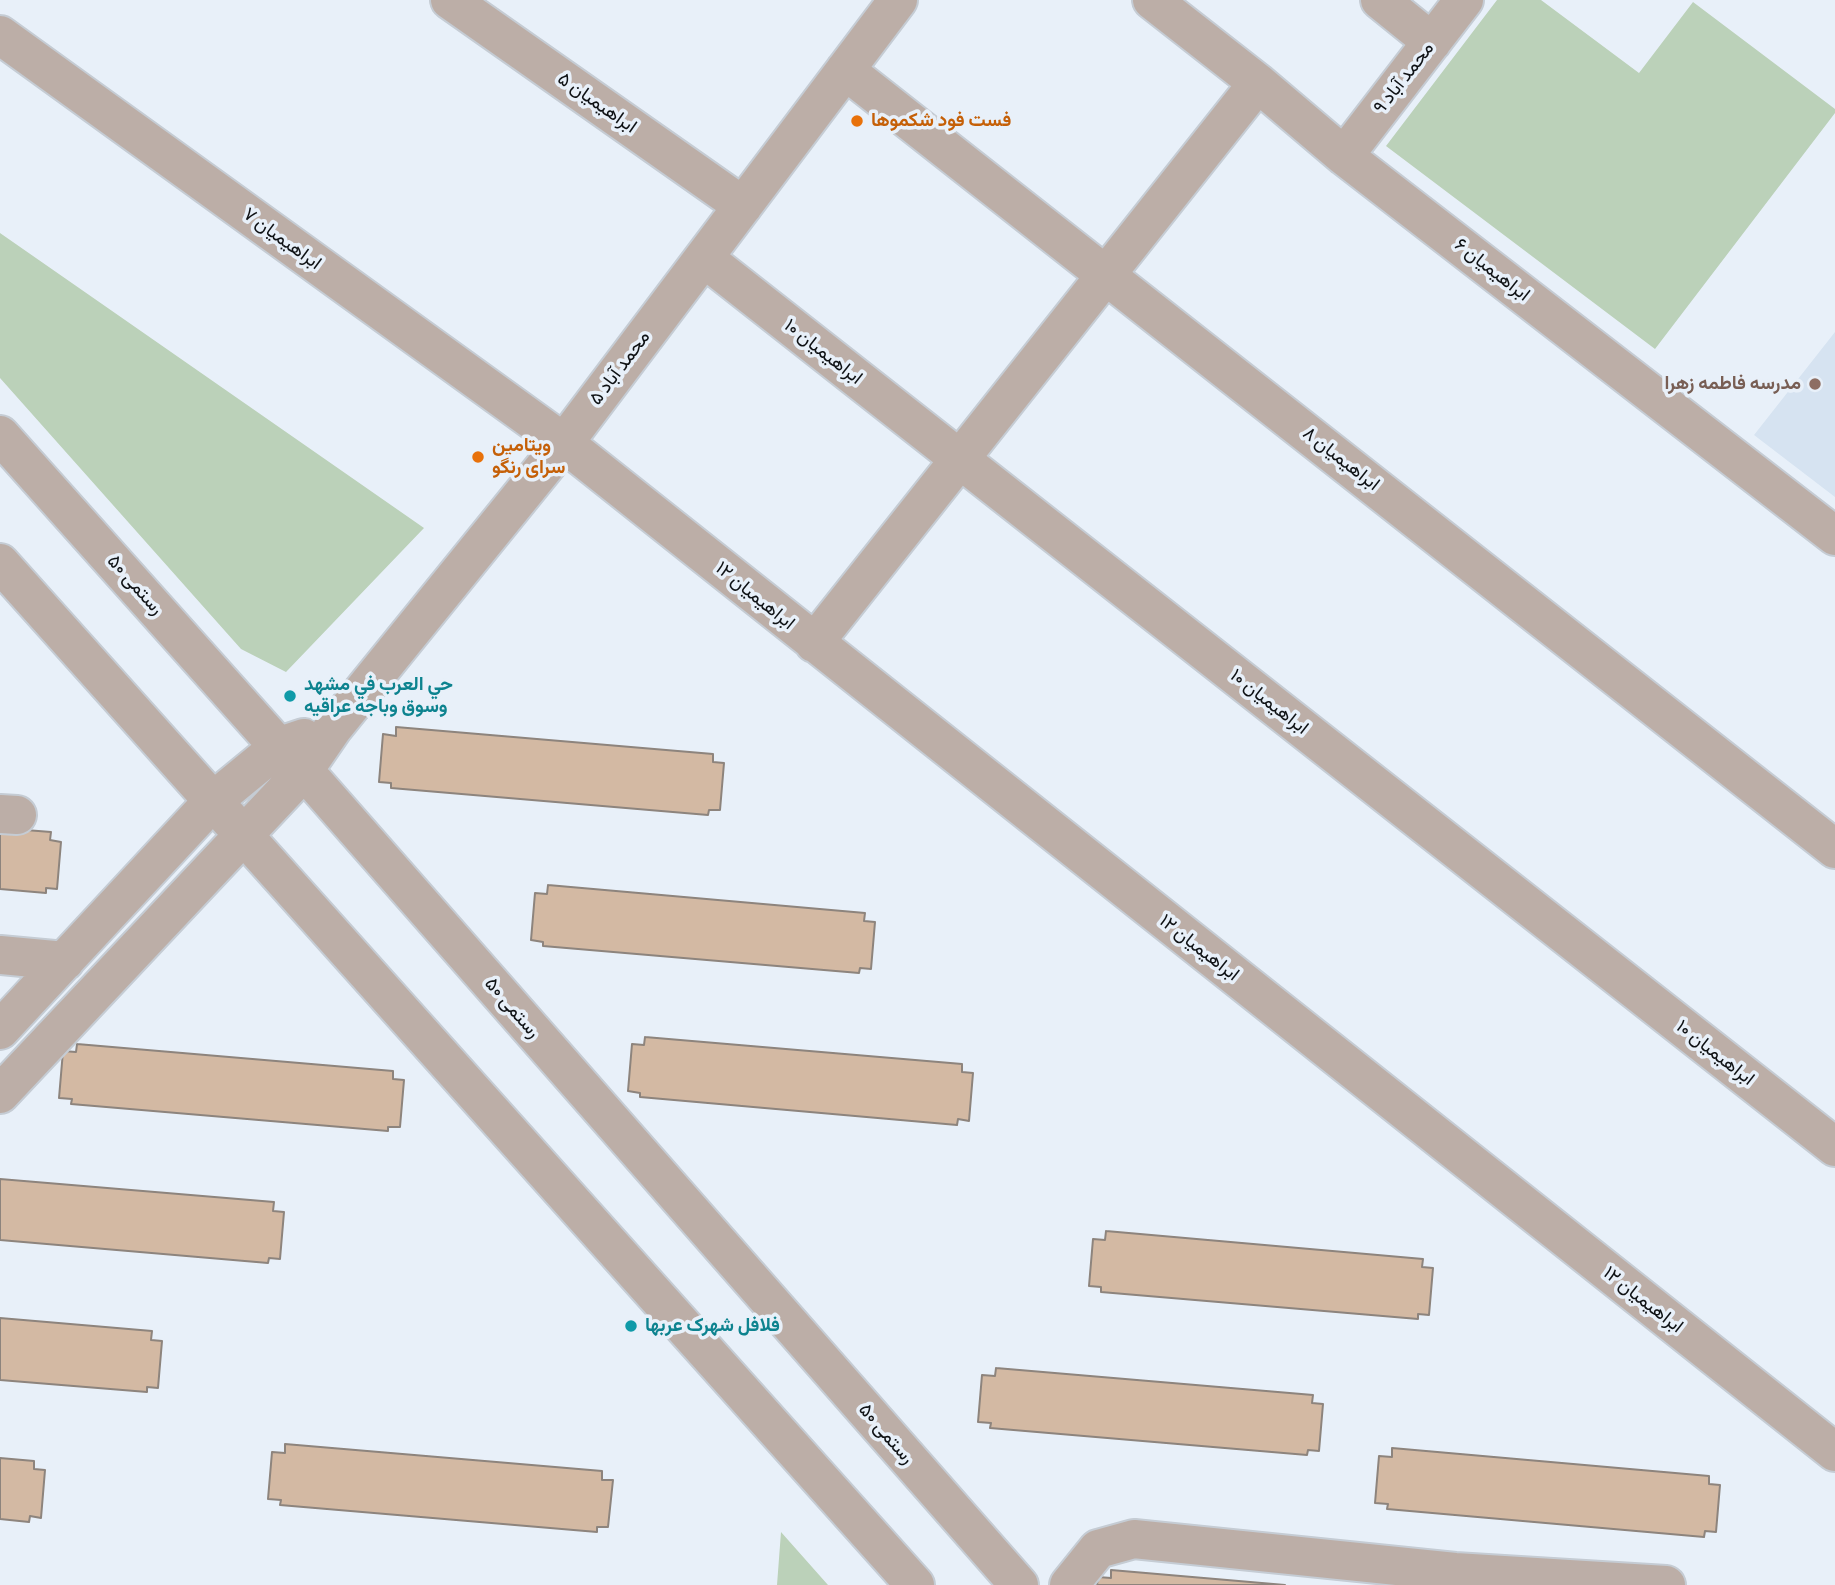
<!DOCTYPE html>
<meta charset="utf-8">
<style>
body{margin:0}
canvas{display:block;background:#e8f0f9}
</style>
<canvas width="1835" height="1585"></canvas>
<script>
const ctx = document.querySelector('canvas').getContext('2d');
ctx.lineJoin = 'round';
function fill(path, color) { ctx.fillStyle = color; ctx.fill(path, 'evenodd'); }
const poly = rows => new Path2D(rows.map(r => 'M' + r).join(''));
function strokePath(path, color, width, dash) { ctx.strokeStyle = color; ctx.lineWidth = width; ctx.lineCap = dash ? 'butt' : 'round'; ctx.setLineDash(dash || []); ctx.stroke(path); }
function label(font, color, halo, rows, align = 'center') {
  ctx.font = font + ' Manrope,Vazirmatn,sans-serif'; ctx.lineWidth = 7; ctx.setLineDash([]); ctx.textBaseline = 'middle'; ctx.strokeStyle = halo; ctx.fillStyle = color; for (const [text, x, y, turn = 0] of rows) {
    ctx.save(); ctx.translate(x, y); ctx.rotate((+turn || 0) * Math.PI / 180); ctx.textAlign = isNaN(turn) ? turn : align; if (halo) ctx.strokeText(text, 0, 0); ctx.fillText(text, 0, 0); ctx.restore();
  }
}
fill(poly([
 [1835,332,1835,497,1754,435]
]), '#d6e3f1');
fill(poly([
 [1497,0,1541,0,1639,73,1693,2,1835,109,1835,113,1655,349,1386,146],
 [0,233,424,528,286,672,241,649,0,378],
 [781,1532,828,1585,777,1585]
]), '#bbd1b9');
const building = poly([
 [396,727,713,754,713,762,724,763,720,810,709,810,708,815,391,788,391,783,379,782,383,734,396,736,396,727],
 [0,828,51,832,50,840,61,842,57,889,46,888,46,893,0,889,0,828],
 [548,885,865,913,864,921,875,922,871,969,860,968,859,973,543,946,543,942,531,940,535,893,547,894,548,885],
 [645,1037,962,1064,962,1072,973,1073,969,1121,958,1119,957,1125,640,1097,640,1093,628,1091,632,1044,644,1045,645,1037],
 [77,1044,393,1071,393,1079,404,1080,400,1127,388,1127,388,1131,71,1104,72,1099,59,1098,63,1051,76,1052,77,1044],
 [0,1179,274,1202,273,1211,284,1212,280,1259,269,1258,268,1263,0,1240,0,1179],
 [1106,1231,1423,1259,1422,1267,1433,1268,1429,1315,1418,1314,1418,1319,1101,1292,1101,1287,1089,1286,1093,1239,1105,1240,1106,1231],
 [0,1318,152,1331,151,1340,162,1341,158,1388,147,1387,147,1392,0,1380,0,1318],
 [996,1368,1313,1395,1312,1403,1323,1404,1319,1451,1308,1450,1307,1455,990,1428,991,1423,978,1422,982,1375,995,1376,996,1368],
 [285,1444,602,1471,602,1480,613,1480,608,1527,597,1527,597,1532,280,1505,281,1500,268,1499,272,1452,285,1453,285,1444],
 [1392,1448,1709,1476,1709,1484,1720,1485,1716,1532,1705,1531,1704,1537,1387,1509,1388,1504,1375,1503,1379,1456,1392,1457,1392,1448],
 [0,1458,34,1461,34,1469,45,1470,41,1518,30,1516,29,1522,0,1519,0,1458],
 [1111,1570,1285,1585,1097,1585,1098,1577,1111,1578,1111,1570]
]);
fill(building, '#d3b9a3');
strokePath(building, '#8d847d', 2);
const minor = poly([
 [450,0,743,206],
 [1152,0,1258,83,1344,156,1835,536],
 [1380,0,1432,42],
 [0,35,564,443,1835,1452],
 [845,70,1835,849],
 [1344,156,1464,0],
 [704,258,1835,1147],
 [0,435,302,773,315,783,1019,1585],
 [0,563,915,1585],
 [814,643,1258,83],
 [0,814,17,815],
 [0,955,65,961],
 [0,1030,213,801,280,746,304,738],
 [0,1094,302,773,333,728,564,443,898,0],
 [1069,1585,1098,1549,1134,1539,1455,1572,1666,1585]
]);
strokePath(minor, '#c5ccd4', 42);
strokePath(minor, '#bcaea7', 38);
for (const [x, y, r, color] of [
 [857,121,7,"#e8710a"],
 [1815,384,7,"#8d6e63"],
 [478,457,7,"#e8710a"],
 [290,696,7,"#0f9aa8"],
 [631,1326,7,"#0f9aa8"]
]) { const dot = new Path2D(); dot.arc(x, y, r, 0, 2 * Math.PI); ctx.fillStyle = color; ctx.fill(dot); strokePath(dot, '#e8f0f9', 2.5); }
label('19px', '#0e1114', '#e8f0f9', [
 ["محمد آباد ۹",1404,78,-52],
 ["ابراهیمیان ۵",597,103,35],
 ["ابراهیمیان ۷",282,239,36],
 ["ابراهیمیان ۶",1492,270,38],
 ["ابراهیمیان ۱۰",823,352,38],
 ["محمد آباد ۵",620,368,-53],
 ["ابراهیمیان ۸",1341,459,38],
 ["رستمی ۵۰",135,585,48],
 ["ابراهیمیان ۱۲",755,596,39],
 ["ابراهیمیان ۱۰",1269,702,38],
 ["ابراهیمیان ۱۲",1199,948,38],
 ["رستمی ۵۰",512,1008,49],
 ["ابراهیمیان ۱۰",1715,1053,38],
 ["ابراهیمیان ۱۲",1643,1300,38],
 ["رستمی ۵۰",886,1434,49]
]);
label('bold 19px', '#c56008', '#e8f0f9', [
 ["فست فود شکموها",871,121],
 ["ویتامین",492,446],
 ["سرای رنگو",492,468]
], 'left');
label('bold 19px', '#785e54', '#e8f0f9', [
 ["مدرسه فاطمه زهرا",1801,384]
], 'right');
label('bold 19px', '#0d838f', '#e8f0f9', [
 ["حي العرب في مشهد",304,685],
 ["وسوق وباجه عراقيه",304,707],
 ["فلافل شهرک عربها",645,1326]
], 'left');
</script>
